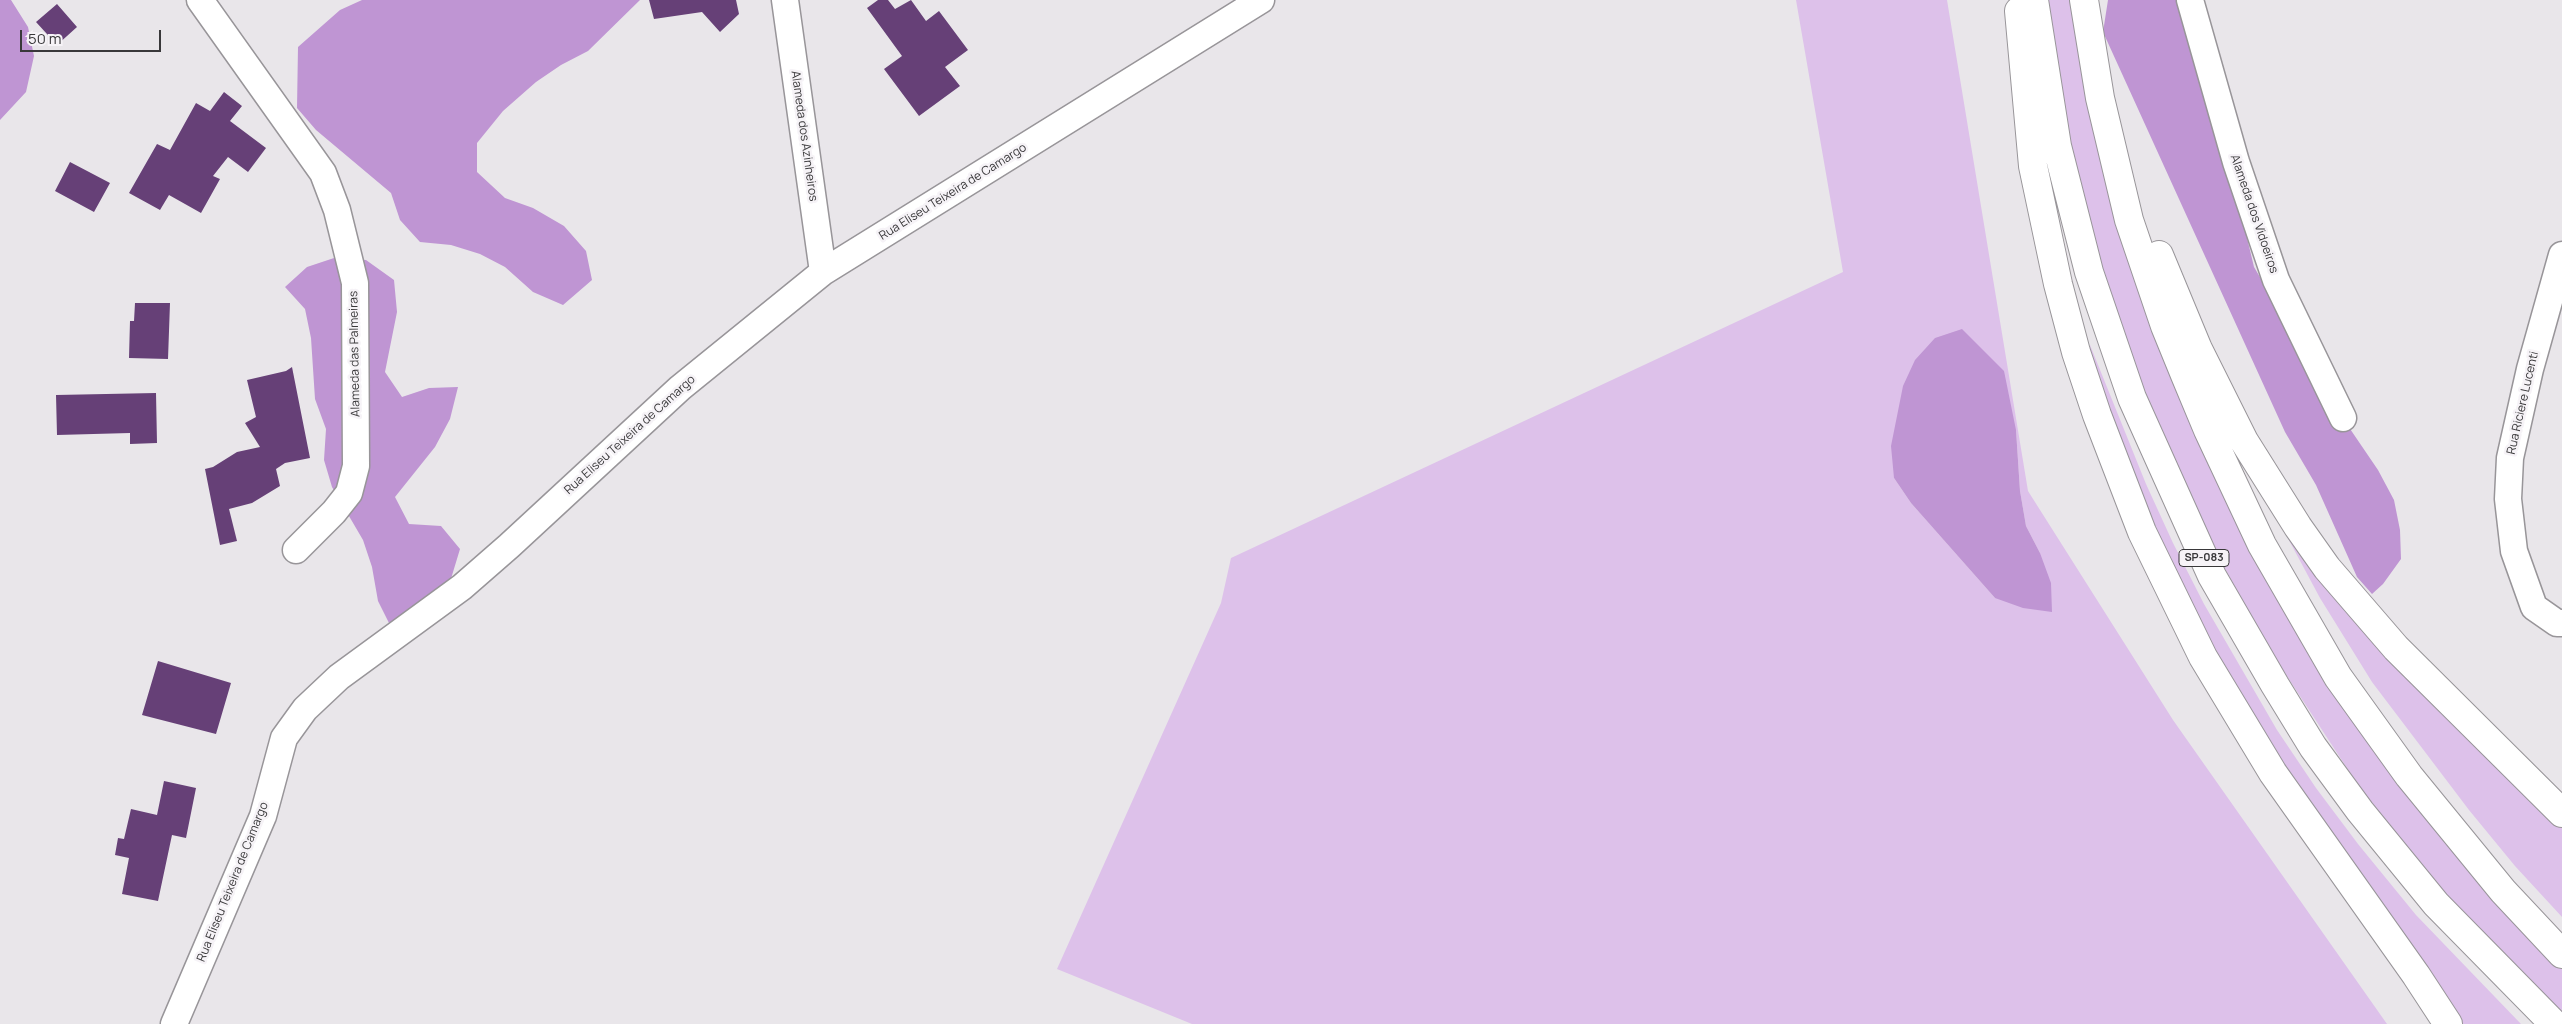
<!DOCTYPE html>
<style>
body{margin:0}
#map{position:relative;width:2562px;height:1024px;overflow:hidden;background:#e9e6ea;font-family:Manrope,sans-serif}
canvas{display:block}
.scale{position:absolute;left:20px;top:30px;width:141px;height:22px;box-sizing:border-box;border:2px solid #39383a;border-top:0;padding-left:6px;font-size:15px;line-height:18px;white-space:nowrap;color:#39383a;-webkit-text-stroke:4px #f6f3f7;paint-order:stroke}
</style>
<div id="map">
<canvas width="2562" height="1024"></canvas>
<div class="scale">50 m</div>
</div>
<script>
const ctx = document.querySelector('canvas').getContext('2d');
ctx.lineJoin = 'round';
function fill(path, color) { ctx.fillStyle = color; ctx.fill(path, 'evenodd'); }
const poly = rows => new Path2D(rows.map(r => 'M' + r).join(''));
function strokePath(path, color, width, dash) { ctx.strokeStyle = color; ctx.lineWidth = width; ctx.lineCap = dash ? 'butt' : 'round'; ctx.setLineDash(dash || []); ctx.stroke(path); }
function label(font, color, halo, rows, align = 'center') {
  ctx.font = font + ' Manrope,sans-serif'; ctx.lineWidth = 5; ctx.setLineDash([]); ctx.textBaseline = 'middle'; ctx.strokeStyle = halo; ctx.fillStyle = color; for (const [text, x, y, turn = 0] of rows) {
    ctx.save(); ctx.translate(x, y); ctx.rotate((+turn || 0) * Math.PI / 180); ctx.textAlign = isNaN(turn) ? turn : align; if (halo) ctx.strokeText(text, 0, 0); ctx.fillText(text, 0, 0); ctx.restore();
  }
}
fill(poly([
 [1796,0,1947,0,2028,491,2173,720,2387,1024,1192,1024,1057,969,1221,603,1231,558,1843,272],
 [2016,430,2020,491,2026,526,2040,553,1995,598,1911,503,1894,478],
 [2044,0,2072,0,2239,519,2553,959,2562,968,2562,1015,2479,933,2400,840,2356,782,2264,641,2209,539,2155,419,2132,359,2095,246,2067,128],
 [2090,345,2146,484,2173,543,2204,604,2277,730,2316,788,2358,844,2416,915,2521,1024,2461,1024,2302,799,2188,612,2089,357],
 [2261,488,2438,705,2562,827,2562,917,2515,866,2469,810,2372,682,2320,598]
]), '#ddc1ea');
fill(poly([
 [0,0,11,0,28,27,34,56,26,92,0,120],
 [362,0,640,0,588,51,561,65,536,82,503,111,477,143,477,172,505,198,533,208,564,226,586,251,592,280,563,305,533,292,505,267,480,254,451,245,420,242,400,220,391,193,316,130,297,108,298,47,340,10],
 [2108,0,2190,0,2254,267,2344,420,2378,470,2394,500,2400,530,2401,559,2383,584,2372,594,2357,577,2316,485,2285,432,2103,32],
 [334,258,366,260,394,280,397,312,385,372,402,397,429,388,458,387,450,419,435,447,395,497,409,524,441,526,460,549,450,582,392,629,378,601,372,567,363,540,332,487,324,460,326,429,315,399,311,338,305,309,285,287,307,267],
 [1962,329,2004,371,2016,430,2020,491,2026,526,2040,553,2051,583,2052,612,2023,608,1995,598,1911,503,1894,478,1891,446,1903,386,1915,360,1935,338]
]), '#bf95d3');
fill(poly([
 [649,0,736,0,739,14,720,32,702,12,654,19],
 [878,0,888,0,895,9,911,0,926,21,939,11,968,50,945,67,960,86,919,116,884,69,902,56,867,8],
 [57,4,77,27,57,45,36,22],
 [224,92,242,106,230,121,266,148,248,172,228,157,213,176,220,179,201,213,169,195,160,210,129,193,157,144,170,150,196,103,210,111],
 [70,162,110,183,94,212,55,191],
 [135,303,170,303,168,359,129,358,130,321,134,321],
 [292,367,310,458,285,463,276,469,280,486,252,503,229,509,237,541,220,545,205,469,213,467,237,452,260,447,245,423,256,417,247,380,286,371],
 [156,393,157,443,130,444,130,433,57,435,56,395],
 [158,661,231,683,216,734,142,715],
 [164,781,196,788,186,838,172,835,158,901,122,894,129,858,115,855,118,838,124,839,131,809,157,815]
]), '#664077');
const minor = poly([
 [200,0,323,173,337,210,355,283,356,466,349,493,334,512,296,550],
 [785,0,823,272],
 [2190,0,2236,162,2276,280,2343,418],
 [2562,255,2530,369,2510,458,2508,499,2514,551,2534,607,2557,623,2562,623],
 [174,1024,263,816,284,738,305,709,339,677,462,587,509,546,680,388,823,272,1261,0]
]);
const highway = poly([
 [2034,0,2057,146,2089,272,2132,398,2212,576,2275,685,2313,747,2360,811,2436,904,2554,1024],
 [2084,0,2100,98,2129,220,2165,326,2185,375,2208,430,2262,545,2338,677,2409,776,2503,891,2562,954],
 [2019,11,2033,166,2058,284,2076,352,2097,415,2142,532,2203,657,2273,773,2416,975,2448,1024],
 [2159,255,2198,349,2244,441,2298,527,2327,568,2396,648,2562,813]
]);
strokePath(minor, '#989599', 29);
strokePath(highway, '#989599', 30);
strokePath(minor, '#fff', 26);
strokePath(highway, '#fff', 28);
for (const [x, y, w] of [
 [2204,558,50]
]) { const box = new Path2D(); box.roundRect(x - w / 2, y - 8.5, w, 17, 4); ctx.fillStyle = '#f6f3f7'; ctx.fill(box); strokePath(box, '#39383a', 1); }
label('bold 11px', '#39383a', null, [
 ["SP-083",2204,558]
]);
label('12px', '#39383a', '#f6f3f7', [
 ["Alameda dos Azinheiros",804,136,82],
 ["Rua Eliseu Teixeira de Camargo",953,192,-32],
 ["Alameda dos Vidoeiros",2254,214,71],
 ["Alameda das Palmeiras",355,354,-91],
 ["Rua Riciere Lucenti",2523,403,-77],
 ["Rua Eliseu Teixeira de Camargo",630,435,-42],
 ["Rua Eliseu Teixeira de Camargo",233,882,-68]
]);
</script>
